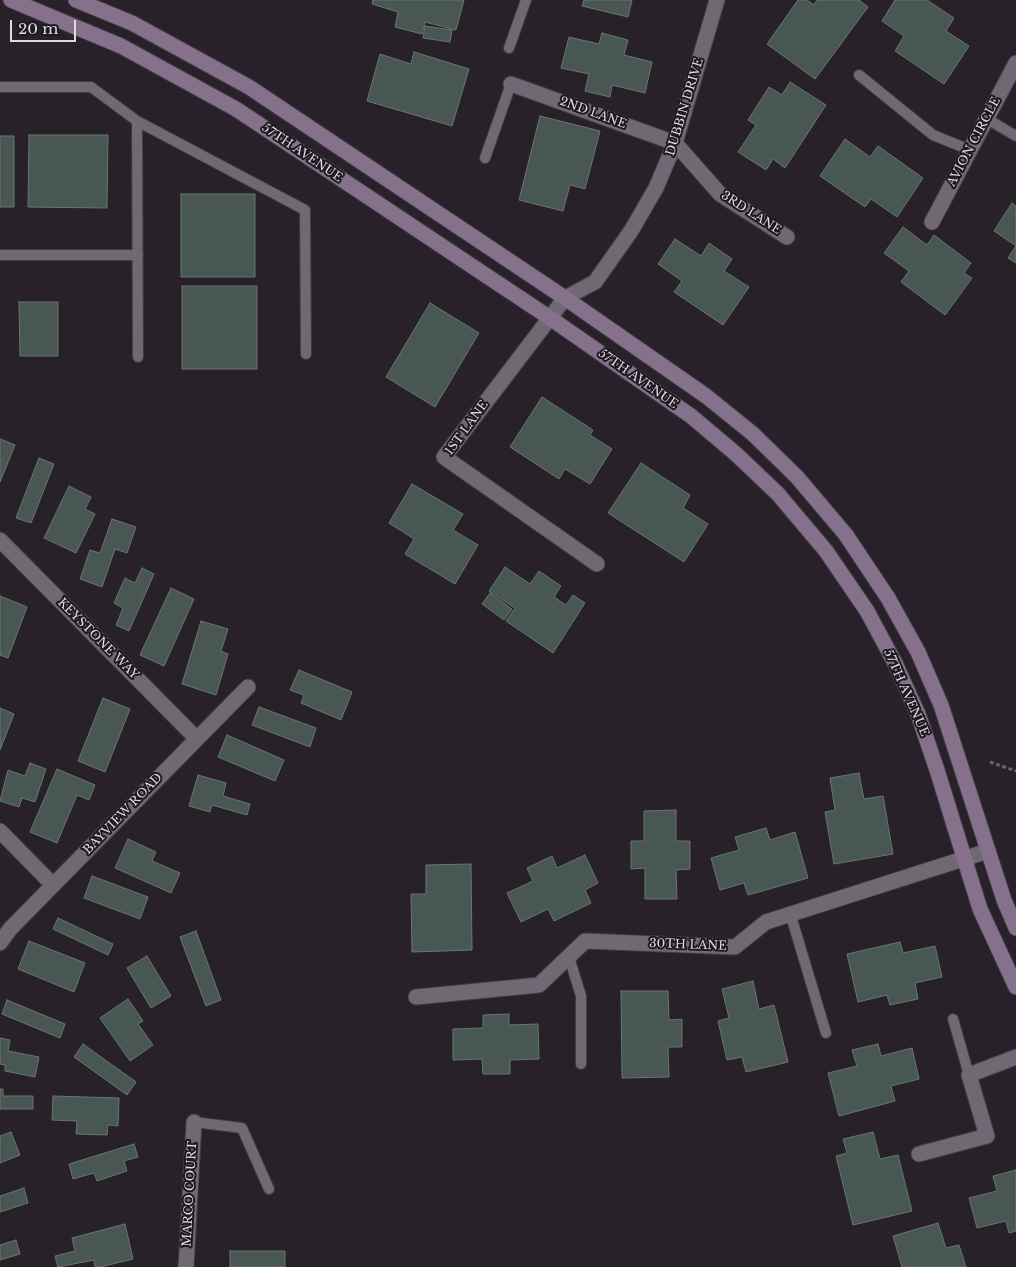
<!DOCTYPE html>
<style>
body{margin:0}
#map{position:relative;width:1016px;height:1267px;overflow:hidden;background:#28212a;font-family:"Libre Baskerville",serif}
canvas{display:block}
.scale{position:absolute;left:10px;top:20px;width:66px;height:22px;box-sizing:border-box;border:2px solid #dedae0;border-top:0;padding-left:6px;font-size:15px;line-height:18px;white-space:nowrap;color:#dedae0;-webkit-text-stroke:4px #1e1820;paint-order:stroke}
</style>
<div id="map">
<canvas width="1016" height="1267"></canvas>
<div class="scale">20 m</div>
</div>
<script>
const ctx = document.querySelector('canvas').getContext('2d');
ctx.lineJoin = 'round';
function fill(path, color) { ctx.fillStyle = color; ctx.fill(path, 'evenodd'); }
const poly = rows => new Path2D(rows.map(r => 'M' + r).join(''));
function strokePath(path, color, width, dash) { ctx.strokeStyle = color; ctx.lineWidth = width; ctx.lineCap = dash ? 'butt' : 'round'; ctx.setLineDash(dash || []); ctx.stroke(path); }
function label(font, color, halo, rows, align = 'center') {
  ctx.font = font + ' "Libre Baskerville",serif'; ctx.lineWidth = 4; ctx.setLineDash([]); ctx.textBaseline = 'middle'; ctx.strokeStyle = halo; ctx.fillStyle = color; for (const [text, x, y, turn = 0] of rows) {
    ctx.save(); ctx.translate(x, y); ctx.rotate((+turn || 0) * Math.PI / 180); ctx.textAlign = isNaN(turn) ? turn : align; if (halo) ctx.strokeText(text, 0, 0); ctx.fillText(text, 0, 0); ctx.restore();
  }
}
const building = poly([
 [373,0,464,0,456,30,425,22,422,34,395,27,398,12,372,4,373,0],
 [584,0,632,0,628,17,582,6,584,0],
 [798,0,807,0,814,5,817,0,859,0,868,7,815,79,767,44,798,0],
 [895,0,927,0,954,18,946,31,969,46,944,84,895,51,904,36,882,21,895,0],
 [425,26,452,30,450,42,423,38,425,26],
 [602,33,628,40,624,55,652,62,645,93,612,85,610,97,585,91,589,74,561,68,569,37,599,44,602,33],
 [414,52,469,69,452,126,367,101,380,54,411,64,414,52],
 [790,82,826,105,785,168,773,159,766,170,738,152,756,125,748,120,769,87,782,95,790,82],
 [540,116,600,131,585,189,570,185,563,211,519,200,540,116],
 [29,135,108,135,107,208,28,207,29,135],
 [0,136,14,136,14,207,0,207,0,136],
 [845,139,870,157,878,146,923,178,897,217,871,199,865,207,820,176,845,139],
 [181,194,255,194,255,277,181,277,181,194],
 [1012,203,1016,206,1016,263,1008,258,1016,246,994,231,1012,203],
 [903,227,927,245,934,235,971,263,964,273,972,278,945,315,901,282,909,271,884,253,903,227],
 [675,239,701,256,709,243,732,259,724,271,749,287,723,325,674,292,682,281,658,264,675,239],
 [182,286,257,286,257,369,182,369,182,286],
 [19,302,58,302,58,356,20,356,19,302],
 [430,303,479,333,435,407,386,377,430,303],
 [542,397,593,430,590,435,612,449,590,484,565,469,559,479,510,447,542,397],
 [0,439,15,445,0,482,0,439],
 [39,458,54,464,31,523,16,518,39,458],
 [641,463,690,495,683,508,708,524,684,562,608,513,641,463],
 [412,484,463,514,453,530,478,545,455,584,405,554,414,539,389,523,412,484],
 [69,486,91,497,85,509,95,514,76,553,44,538,69,486],
 [112,519,136,527,127,553,115,549,102,587,80,579,90,550,100,553,112,519],
 [505,567,530,584,539,571,561,586,554,597,566,605,573,595,585,603,553,653,506,621,515,608,489,591,505,567],
 [142,568,154,574,129,631,116,625,123,608,114,603,125,578,135,583,142,568],
 [171,588,194,599,164,666,140,655,171,588],
 [490,593,512,609,504,620,482,604,490,593],
 [0,596,27,607,8,658,0,655,0,596],
 [201,621,228,629,221,651,228,654,216,695,182,684,201,621],
 [299,670,352,692,341,720,301,703,304,695,290,690,299,670],
 [103,698,130,709,105,772,78,761,103,698],
 [259,707,316,728,310,747,252,725,259,707],
 [0,708,14,714,0,750,0,708],
 [227,735,284,760,275,781,218,757,227,735],
 [30,763,46,769,35,802,22,798,19,807,0,801,8,770,25,776,30,763],
 [57,769,95,785,89,800,77,795,57,843,30,832,57,769],
 [859,773,864,799,883,796,893,854,834,864,825,812,835,810,830,778,859,773],
 [198,775,226,783,223,796,250,804,247,815,212,805,210,812,189,806,198,775],
 [676,810,676,841,690,841,690,869,676,870,677,899,645,899,645,868,631,869,631,841,644,841,644,811,676,810],
 [766,828,770,840,795,832,808,878,748,895,744,883,720,890,711,858,739,850,735,837,766,828],
 [128,839,156,852,152,861,180,873,171,893,115,868,128,839],
 [585,855,598,883,585,890,591,903,554,921,548,909,521,922,507,893,533,881,527,868,552,856,557,868,585,855],
 [471,864,472,950,412,952,411,894,426,894,426,865,471,864],
 [92,876,148,897,140,919,84,898,92,876],
 [58,918,113,944,108,955,53,929,58,918],
 [196,931,221,1000,206,1006,180,937,196,931],
 [29,941,85,963,74,992,18,969,29,941],
 [900,942,903,953,935,946,942,977,915,983,918,999,890,1005,887,995,858,1002,847,954,900,942],
 [147,956,171,996,151,1008,127,968,147,956],
 [753,981,759,1009,774,1005,788,1062,746,1072,742,1057,727,1060,718,1021,729,1018,722,989,753,981],
 [621,991,668,991,669,1020,682,1019,682,1047,668,1047,669,1077,622,1078,621,991],
 [128,999,143,1021,138,1024,153,1045,130,1061,100,1018,128,999],
 [7,1000,65,1024,60,1038,2,1014,7,1000],
 [509,1014,509,1025,538,1024,539,1059,510,1060,510,1074,483,1074,482,1059,453,1060,453,1029,483,1028,483,1015,509,1014],
 [0,1038,10,1040,8,1051,39,1057,35,1077,5,1071,5,1065,0,1064,0,1038],
 [83,1044,136,1082,127,1095,74,1057,83,1044],
 [878,1044,881,1056,912,1048,919,1079,891,1086,895,1101,839,1116,828,1073,857,1066,852,1050,878,1044],
 [0,1089,3,1089,3,1096,33,1096,33,1109,0,1109,0,1089],
 [53,1096,119,1098,118,1126,108,1125,107,1135,76,1134,77,1121,52,1120,53,1096],
 [11,1132,20,1155,0,1163,0,1136,11,1132],
 [873,1132,880,1159,898,1155,912,1211,853,1225,836,1156,847,1153,843,1139,873,1132],
 [134,1144,138,1157,124,1161,127,1171,97,1181,94,1173,73,1179,69,1164,134,1144],
 [1016,1170,1016,1231,1009,1233,1006,1221,977,1228,969,1198,997,1191,993,1176,1016,1170],
 [24,1188,28,1203,0,1212,0,1196,24,1188],
 [938,1223,946,1248,959,1245,966,1267,902,1267,893,1236,938,1223],
 [125,1224,133,1259,100,1267,95,1267,94,1260,58,1267,55,1256,75,1251,72,1238,125,1224],
 [16,1240,20,1254,0,1260,0,1245,16,1240],
 [230,1251,285,1251,285,1267,230,1267,230,1251]
]);
fill(building, '#485752');
strokePath(building, '#687772', 1);
const lane = poly([
 [509,48,526,0],
 [859,75,933,135,970,150],
 [0,87,91,87,137,121,138,357],
 [987,119,1016,136],
 [137,121,305,210,306,354],
 [485,158,511,84],
 [0,255,138,255],
 [791,916,826,1033],
 [569,957,581,996,581,1064],
 [953,1019,969,1075],
 [194,1122,242,1128,269,1189]
]);
const street = poly([
 [511,84,675,143,720,194,787,237],
 [932,222,1016,63],
 [0,540,197,739],
 [597,564,444,457,565,298,595,282,631,231,656,188,675,143,717,0],
 [0,831,53,885],
 [0,943,10,929,248,687],
 [416,997,539,985,585,941,735,947,766,922,988,851],
 [919,1154,987,1136,969,1075,1016,1057],
 [186,1267,194,1122]
]);
const secondary = poly([
 [11,0,121,46,236,109,550,318,691,416,736,454,778,494,826,551,867,611,895,663,918,714,937,770,980,909,1016,987],
 [76,0,132,23,249,87,565,298,706,396,753,434,797,477,846,535,888,598,918,652,941,705,1004,900,1016,928]
]);
strokePath(lane, '#413c44', 12);
strokePath(street, '#413c44', 17);
strokePath(secondary, '#413c44', 17);
strokePath(poly([
 [990,762,1016,771]
]), '#69636b', 3, [4, 2.5]);
strokePath(lane, '#706873', 10);
strokePath(street, '#706873', 15);
strokePath(secondary, '#85718c', 15);
label('12px', '#dedae0', '#1e1820', [
 ["DUBBIN DRIVE",685,107,-73],
 ["2ND LANE",593,113,20],
 ["AVION CIRCLE",974,142,-62],
 ["57TH AVENUE",302,153,34],
 ["3RD LANE",751,213,33],
 ["57TH AVENUE",638,379,35],
 ["1ST LANE",467,428,-54],
 ["KEYSTONE WAY",98,639,45],
 ["57TH AVENUE",906,693,66],
 ["BAYVIEW ROAD",123,814,-46],
 ["30TH LANE",688,945,2],
 ["MARCO COURT",190,1194,-87]
]);
</script>
